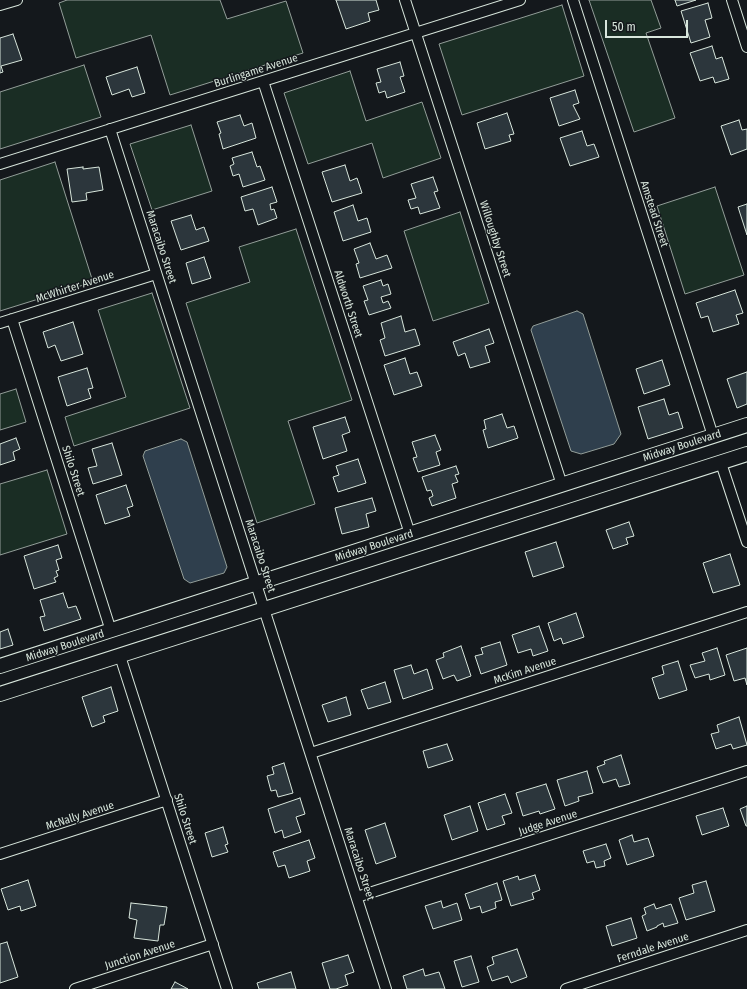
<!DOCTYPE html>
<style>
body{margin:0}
#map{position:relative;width:747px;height:989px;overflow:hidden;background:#14181c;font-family:"Fira Sans Condensed",sans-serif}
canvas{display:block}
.scale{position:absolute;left:605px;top:20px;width:83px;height:18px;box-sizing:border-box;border:2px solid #d8e6dc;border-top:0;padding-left:5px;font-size:12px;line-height:14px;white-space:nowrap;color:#d8e6dc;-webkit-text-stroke:3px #14181c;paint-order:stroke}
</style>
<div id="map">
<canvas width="747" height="989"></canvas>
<div class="scale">50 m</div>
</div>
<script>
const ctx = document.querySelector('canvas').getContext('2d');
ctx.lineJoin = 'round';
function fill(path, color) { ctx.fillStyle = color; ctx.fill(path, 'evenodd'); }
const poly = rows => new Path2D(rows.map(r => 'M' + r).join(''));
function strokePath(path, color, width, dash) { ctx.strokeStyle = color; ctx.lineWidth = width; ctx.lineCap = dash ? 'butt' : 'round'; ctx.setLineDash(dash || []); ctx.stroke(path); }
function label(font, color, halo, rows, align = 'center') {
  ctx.font = font + ' "Fira Sans Condensed",sans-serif'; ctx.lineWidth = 3; ctx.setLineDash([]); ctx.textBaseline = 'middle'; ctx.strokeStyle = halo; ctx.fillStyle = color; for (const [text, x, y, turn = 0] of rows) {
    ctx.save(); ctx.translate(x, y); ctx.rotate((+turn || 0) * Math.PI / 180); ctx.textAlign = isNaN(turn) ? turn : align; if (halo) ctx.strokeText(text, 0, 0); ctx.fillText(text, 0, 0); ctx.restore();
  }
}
const green = poly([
 [67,0,220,0,227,19,286,1,303,53,170,95,151,35,76,58,59,3,67,0],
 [589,0,651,0,661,28,646,33,675,118,634,132,589,0],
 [562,5,584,76,462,115,439,44,562,5],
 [84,65,101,117,0,149,0,92,84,65],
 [350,71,366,121,422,102,441,158,383,178,372,143,308,164,284,93,350,71],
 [191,125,212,191,152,210,130,144,191,125],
 [55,162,93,282,0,311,0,180,55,162],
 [715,187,744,275,685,294,657,206,715,187],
 [460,212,489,303,433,321,404,231,460,212],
 [296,229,352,400,288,421,315,504,257,523,186,303,250,282,239,247,296,229],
 [152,293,190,408,74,446,65,417,126,397,98,310,152,293],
 [16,389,26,422,0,430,0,394,16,389],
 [47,470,67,534,0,555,0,484,47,470]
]);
fill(green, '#1a2d24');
strokePath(green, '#939e99', 1);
const water = poly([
 [577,311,583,314,621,434,614,444,581,454,571,451,531,330,533,326,577,311],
 [181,439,187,442,227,567,224,573,190,583,184,579,143,456,145,451,181,439]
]);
fill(water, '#2f3f4d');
strokePath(water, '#939e99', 1);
const building = poly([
 [336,0,376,0,379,10,368,13,370,21,346,29,336,0],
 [675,0,696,0,677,6,675,0],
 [708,3,712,18,705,20,710,37,691,43,681,11,708,3],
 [13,34,22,60,1,66,3,72,0,73,0,38,13,34],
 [712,46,716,59,722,57,729,79,715,83,713,77,700,81,690,53,712,46],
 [400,62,404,76,400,77,405,92,387,98,385,91,379,93,376,83,381,82,377,69,400,62],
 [137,67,145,93,132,97,129,89,112,95,106,77,137,67],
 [575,90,579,103,573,105,580,119,559,126,550,98,575,90],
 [507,113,514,134,509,135,511,141,485,149,477,123,507,113],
 [240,115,244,126,252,123,256,138,223,149,219,134,221,133,217,122,240,115],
 [739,120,742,130,747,129,747,149,731,155,721,126,739,120],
 [582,131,587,146,594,144,599,157,570,166,560,138,582,131],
 [252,152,257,167,260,166,265,180,243,187,239,174,233,176,230,166,234,164,232,158,252,152],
 [345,165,350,181,357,178,362,193,332,202,322,172,345,165],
 [83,167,83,169,99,167,103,190,86,193,87,200,72,202,67,169,83,167],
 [433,177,438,191,434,192,440,208,420,214,418,207,411,209,408,200,416,198,411,184,433,177],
 [272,187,277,202,270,204,271,210,274,209,277,218,258,225,253,209,245,211,241,197,272,187],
 [747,204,747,235,738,207,747,204],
 [353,205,358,221,367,218,371,232,343,241,334,212,353,205],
 [191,215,196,230,204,227,209,241,181,250,171,221,191,215],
 [370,243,376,259,387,255,392,268,360,278,356,264,359,263,354,249,370,243],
 [204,257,211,278,192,284,186,263,204,257],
 [381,280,383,286,388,284,391,294,381,297,383,303,388,301,391,308,369,315,364,301,368,300,363,286,381,280],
 [735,290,743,313,736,315,739,324,713,332,708,316,701,318,696,303,735,290],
 [401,316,405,332,415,329,420,345,385,356,380,340,385,338,381,323,401,316],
 [73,322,83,354,61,361,55,345,48,348,43,332,73,322],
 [489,329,494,343,485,346,490,362,470,368,465,353,458,356,453,342,489,329],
 [405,358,410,374,417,372,422,386,394,395,384,365,405,358],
 [662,360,670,385,644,394,636,369,662,360],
 [87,368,93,388,88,389,91,398,67,406,58,377,87,368],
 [747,372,747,404,737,408,727,379,747,372],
 [664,399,669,415,678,412,683,428,648,439,638,407,664,399],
 [502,414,507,428,514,426,518,438,488,448,483,430,486,429,484,420,502,414],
 [345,417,350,432,342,435,347,451,323,459,313,427,345,417],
 [435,435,441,450,436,452,440,465,418,472,413,458,417,457,412,442,435,435],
 [16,438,20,449,13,452,15,460,0,465,0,444,16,438],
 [112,443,122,475,93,484,88,468,97,466,92,449,112,443],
 [358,459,366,483,338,492,333,477,339,475,336,466,358,459],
 [456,466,459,474,455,475,458,482,452,484,456,498,432,506,429,498,433,496,431,490,427,491,422,477,456,466],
 [126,485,133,506,127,508,130,516,105,524,96,495,126,485],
 [372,498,376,511,366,514,369,527,342,534,335,508,372,498],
 [629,522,634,536,626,538,628,544,613,549,606,530,629,522],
 [556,542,564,567,533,577,525,552,556,542],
 [58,545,62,558,56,560,59,570,56,571,58,576,54,578,56,582,34,589,24,556,58,545],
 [730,554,740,585,713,593,703,563,730,554],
 [63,593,68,608,76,606,81,619,44,631,40,617,45,616,40,600,63,593],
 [576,613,584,637,563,644,561,638,554,641,548,623,576,613],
 [539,626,548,651,533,656,531,649,518,653,512,635,539,626],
 [8,629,13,645,0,649,0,632,8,629],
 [500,642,507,665,481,674,475,656,483,654,481,648,500,642],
 [461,646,471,676,457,681,454,675,443,679,436,660,444,657,443,653,461,646],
 [717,648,725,675,710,680,709,674,695,678,690,665,705,661,702,653,717,648],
 [747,648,747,685,745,678,734,681,726,655,747,648],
 [678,661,687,690,659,699,652,678,664,674,662,666,678,661],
 [411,665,414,674,427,669,433,689,403,699,394,670,411,665],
 [385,682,391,702,368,709,361,690,385,682],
 [111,687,118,711,103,716,105,722,92,727,82,697,111,687],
 [346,697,351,715,328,722,322,705,346,697],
 [739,717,747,745,733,749,731,744,716,749,711,734,719,732,717,725,739,717],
 [447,744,453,760,428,768,423,751,447,744],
 [621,755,630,784,619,787,616,779,603,783,597,767,605,764,604,761,621,755],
 [284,763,293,793,278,797,276,790,271,791,267,776,274,774,272,767,284,763],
 [587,771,593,793,578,797,579,801,565,806,557,780,587,771],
 [546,784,555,809,540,814,539,811,523,816,516,793,546,784],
 [505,794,512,813,502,816,505,824,487,830,478,803,505,794],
 [300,798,305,814,296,817,301,832,284,838,282,830,275,833,268,809,300,798],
 [470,806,478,831,452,840,444,815,470,806],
 [747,806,747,826,746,826,740,809,747,806],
 [723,808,729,826,702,835,696,816,723,808],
 [385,823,396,857,376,864,365,830,385,823],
 [223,827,228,844,225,845,228,852,212,857,205,833,223,827],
 [632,835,634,842,648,838,654,856,627,865,619,840,632,835],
 [309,840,315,858,307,861,310,871,289,878,285,865,278,867,273,852,309,840],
 [606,844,611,858,604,861,605,866,596,868,594,861,587,863,583,851,606,844],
 [535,875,540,890,532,893,534,899,511,906,503,881,518,876,519,880,535,875],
 [28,880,36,906,21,911,20,906,8,910,1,889,28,880],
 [706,881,715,911,686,920,679,898,694,893,692,885,706,881],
 [497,883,502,900,495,902,496,908,482,913,480,906,470,909,465,894,497,883],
 [441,901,443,908,457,903,462,920,433,929,425,906,441,901],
 [131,903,167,907,164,925,160,925,158,941,134,938,137,920,129,918,131,903],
 [654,904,656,909,671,904,678,923,664,927,663,923,657,926,657,927,647,931,642,916,646,914,644,908,654,904],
 [631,918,637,938,612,946,606,926,631,918],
 [7,942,18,977,0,983,0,944,7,942],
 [517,949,527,977,511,983,508,976,492,981,487,967,494,964,492,957,517,949],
 [348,955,354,972,345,975,348,985,336,989,330,989,322,963,348,955],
 [471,956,479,982,462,987,454,961,471,956],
 [423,969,425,976,439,972,445,989,407,989,403,976,423,969],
 [291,972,296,989,259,989,257,983,291,972],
 [175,982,188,989,171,989,175,982]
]);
fill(building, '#2c363c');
strokePath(building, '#d8e6dc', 1);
const street = poly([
 [405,0,562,485],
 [573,0,713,436],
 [732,0,747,47],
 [0,5,17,0],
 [263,81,410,534],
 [110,129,386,989],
 [0,164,520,0],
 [12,319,111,631],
 [0,323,156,274],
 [721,463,747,542],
 [120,656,227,989],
 [311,753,747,612],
 [0,854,167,800],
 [357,897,747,771],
 [75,989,213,944],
 [566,989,747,930]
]);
const secondary = poly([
 [0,666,747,425],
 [0,694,747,454]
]);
strokePath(street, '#d8e6dc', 12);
strokePath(secondary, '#d8e6dc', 16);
strokePath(street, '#14181c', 10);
strokePath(secondary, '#14181c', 14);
label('11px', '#d8e6dc', '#14181c', [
 ["Burlingame Avenue",256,71,-18],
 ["Amstead Street",654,214,72],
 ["Willoughby Street",495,239,72],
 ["Maracaibo Street",161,247,72],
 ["McWhirter Avenue",75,287,-18],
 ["Aldworth Street",348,304,72],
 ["Midway Boulevard",682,446,-18],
 ["Shilo Street",73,471,72],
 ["Midway Boulevard",374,546,-18],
 ["Maracaibo Street",260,556,72],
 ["Midway Boulevard",65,646,-18],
 ["McKim Avenue",525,671,-18],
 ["McNally Avenue",80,816,-18],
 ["Shilo Street",185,819,72],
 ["Judge Avenue",548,823,-18],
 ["Maracaibo Street",359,864,72],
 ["Ferndale Avenue",653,948,-18],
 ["Junction Avenue",140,955,-18]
]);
</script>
